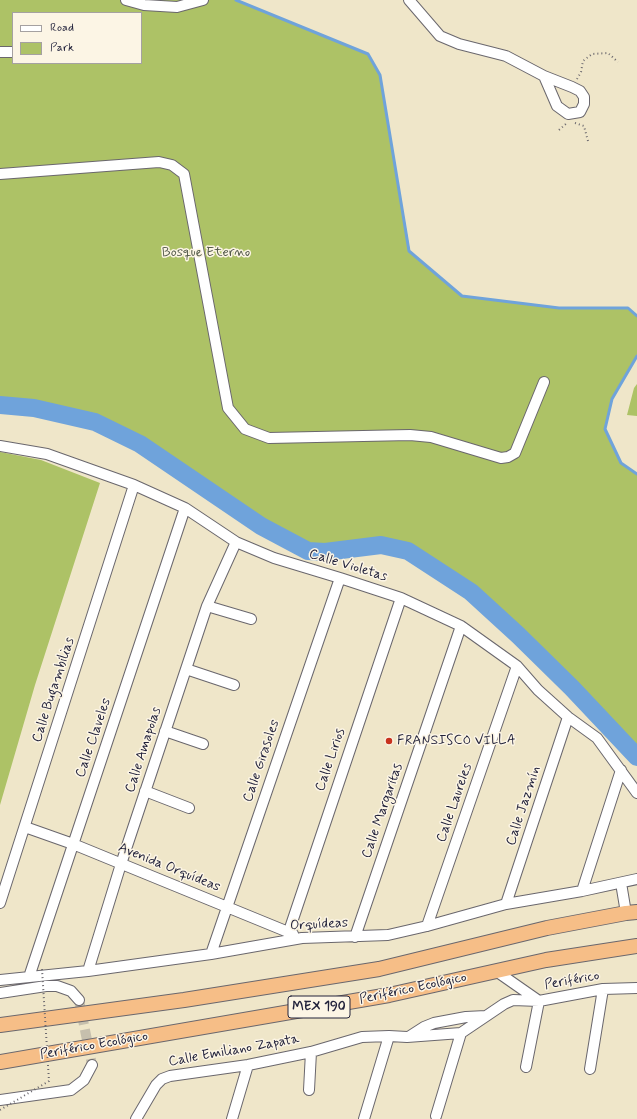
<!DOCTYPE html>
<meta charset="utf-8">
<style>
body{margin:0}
#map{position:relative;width:637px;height:1119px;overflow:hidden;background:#efe6c9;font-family:Mynerve,sans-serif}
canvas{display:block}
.legend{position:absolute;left:12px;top:12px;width:130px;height:52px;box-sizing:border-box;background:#fcf5e5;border:1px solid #a5a1a1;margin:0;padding:5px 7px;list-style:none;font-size:12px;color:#22223b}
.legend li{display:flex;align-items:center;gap:8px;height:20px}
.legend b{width:20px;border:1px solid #a5a1a1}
</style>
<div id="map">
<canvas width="637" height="1119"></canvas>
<ul class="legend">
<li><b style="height:5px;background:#fff"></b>Road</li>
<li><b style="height:11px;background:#adc266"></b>Park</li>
</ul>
</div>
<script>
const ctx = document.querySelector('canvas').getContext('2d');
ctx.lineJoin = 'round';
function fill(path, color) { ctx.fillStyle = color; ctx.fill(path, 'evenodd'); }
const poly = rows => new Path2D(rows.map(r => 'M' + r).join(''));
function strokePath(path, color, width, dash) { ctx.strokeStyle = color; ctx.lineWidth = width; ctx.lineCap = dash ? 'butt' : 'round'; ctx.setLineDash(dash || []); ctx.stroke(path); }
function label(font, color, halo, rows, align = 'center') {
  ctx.font = font + ' Mynerve,sans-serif'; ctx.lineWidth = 3; ctx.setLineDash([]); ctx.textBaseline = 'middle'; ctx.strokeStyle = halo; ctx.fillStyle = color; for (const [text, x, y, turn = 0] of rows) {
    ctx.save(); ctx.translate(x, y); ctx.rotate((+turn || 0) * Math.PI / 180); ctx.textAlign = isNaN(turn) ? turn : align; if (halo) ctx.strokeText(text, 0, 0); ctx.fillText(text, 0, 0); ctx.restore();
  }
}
fill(poly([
 [0,0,236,0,368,54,380,75,410,251,462,296,559,308,628,308,637,316,637,356,612,399,605,429,621,463,637,474,637,757,572,688,518,635,471,592,408,551,380,545,325,552,308,551,261,526,140,444,95,422,34,408,0,405],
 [13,13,141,13,141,63,13,63],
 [637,384,637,416,627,415,634,388],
 [0,452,41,460,100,483,35,685,0,805]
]), '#adc266');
strokePath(poly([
 [236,0,368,54,380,75,409,251,462,296,559,308,628,308,637,316],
 [637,356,612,399,605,429,621,463,637,474]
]), '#6fa3db', 3);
strokePath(poly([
 [0,405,34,408,95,422,140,444,261,526,308,551,325,552,381,545,408,551,471,592,518,635,572,688,637,757]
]), '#6fa3db', 18);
strokePath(poly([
 [79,1000,92,1065]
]), '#c6bfad', 10, [10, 5]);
const minor = poly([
 [126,0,144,5,177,7,203,0],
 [409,0,440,36,459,44,506,56,544,76,572,87,580,91,584,97,584,104,580,112,568,114,557,106,544,76],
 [0,52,13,52],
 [0,174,159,162,172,165,184,174,228,408,245,429,269,438,410,435,431,437,501,458,508,457,515,453,544,382],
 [0,446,47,454,134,485,185,508,236,542,274,558,340,578,401,598,461,626,517,666,538,690,568,717,597,738,637,793],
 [207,606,251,619],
 [186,669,234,685],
 [165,731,203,744],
 [145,791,189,808],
 [25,827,73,844,293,934],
 [621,883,626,913],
 [582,891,621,770],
 [0,903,134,485],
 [506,904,568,717],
 [427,926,517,666],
 [289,931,401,598],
 [355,937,461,626],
 [211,954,340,578],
 [88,971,121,864,207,606,236,542],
 [496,971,539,1001],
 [29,977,185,508],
 [0,980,88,971,211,954,302,938,388,935,427,926,506,904,582,891,637,879],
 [0,993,46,986,57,986,71,991,79,1000],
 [410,1036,424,1027,434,1023,466,1017,486,1016],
 [526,1067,539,1001],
 [590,1069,603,989],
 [309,1090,311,1052],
 [0,1100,71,1090,84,1080,92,1065],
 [436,1116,461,1033],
 [136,1119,156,1085,162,1079,170,1076,248,1065,311,1052,362,1037,389,1036,407,1037,461,1033,504,1004,513,1000,539,1001,603,989,637,988],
 [232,1119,248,1065],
 [364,1119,389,1036]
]);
const highway = poly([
 [0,1025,184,1000,379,969,547,928,626,913,637,912],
 [0,1062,389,995,546,960,637,946]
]);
strokePath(minor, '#6a676d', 12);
strokePath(highway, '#6a676d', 16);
strokePath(poly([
 [577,79,581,72,583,61,592,54,608,53,618,62],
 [575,123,584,126,588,141],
 [559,130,567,123]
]), '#6a676d', 2, [1, 3]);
strokePath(minor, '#fff', 10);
strokePath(highway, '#f6be87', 14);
strokePath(poly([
 [0,1110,49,1081,42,969]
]), '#6a676d', 2, [1, 3]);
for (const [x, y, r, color] of [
 [389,741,4,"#c8321e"]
]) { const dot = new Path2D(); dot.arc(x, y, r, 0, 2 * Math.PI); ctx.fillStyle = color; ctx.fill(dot); strokePath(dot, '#fcf5e5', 1.5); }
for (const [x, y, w] of [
 [319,1007,62]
]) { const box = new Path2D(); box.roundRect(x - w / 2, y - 11, w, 22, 3); ctx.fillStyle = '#fcf5e5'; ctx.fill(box); strokePath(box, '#22223b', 1); }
label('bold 13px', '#22223b', null, [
 ["MEX 190",319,1007]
]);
label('14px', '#535a4a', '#fcf5e5', [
 ["Bosque Eterno",206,253]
]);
label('14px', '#22223b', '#fcf5e5', [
 ["Calle Violetas",348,566,17],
 ["Calle Bugambilias",54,690,-72],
 ["Calle Claveles",94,738,-71],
 ["Calle Amapolas",144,750,-72],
 ["Calle Lirios",331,760,-71],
 ["Calle Girasoles",262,761,-71],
 ["Calle Laureles",455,803,-71],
 ["Calle Jazmín",524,806,-72],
 ["Calle Margaritas",383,811,-71],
 ["Avenida Orquídeas",169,868,22],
 ["Orquídeas",319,925,-3],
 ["Periférico",572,981,-10],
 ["Periférico Ecológico",413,989,-12],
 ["Periférico Ecológico",94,1046,-10],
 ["Calle Emiliano Zapata",234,1051,-10]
]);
label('14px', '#22223b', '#fcf5e5', [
 ["FRANSISCO VILLA",397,741]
], 'left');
</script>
